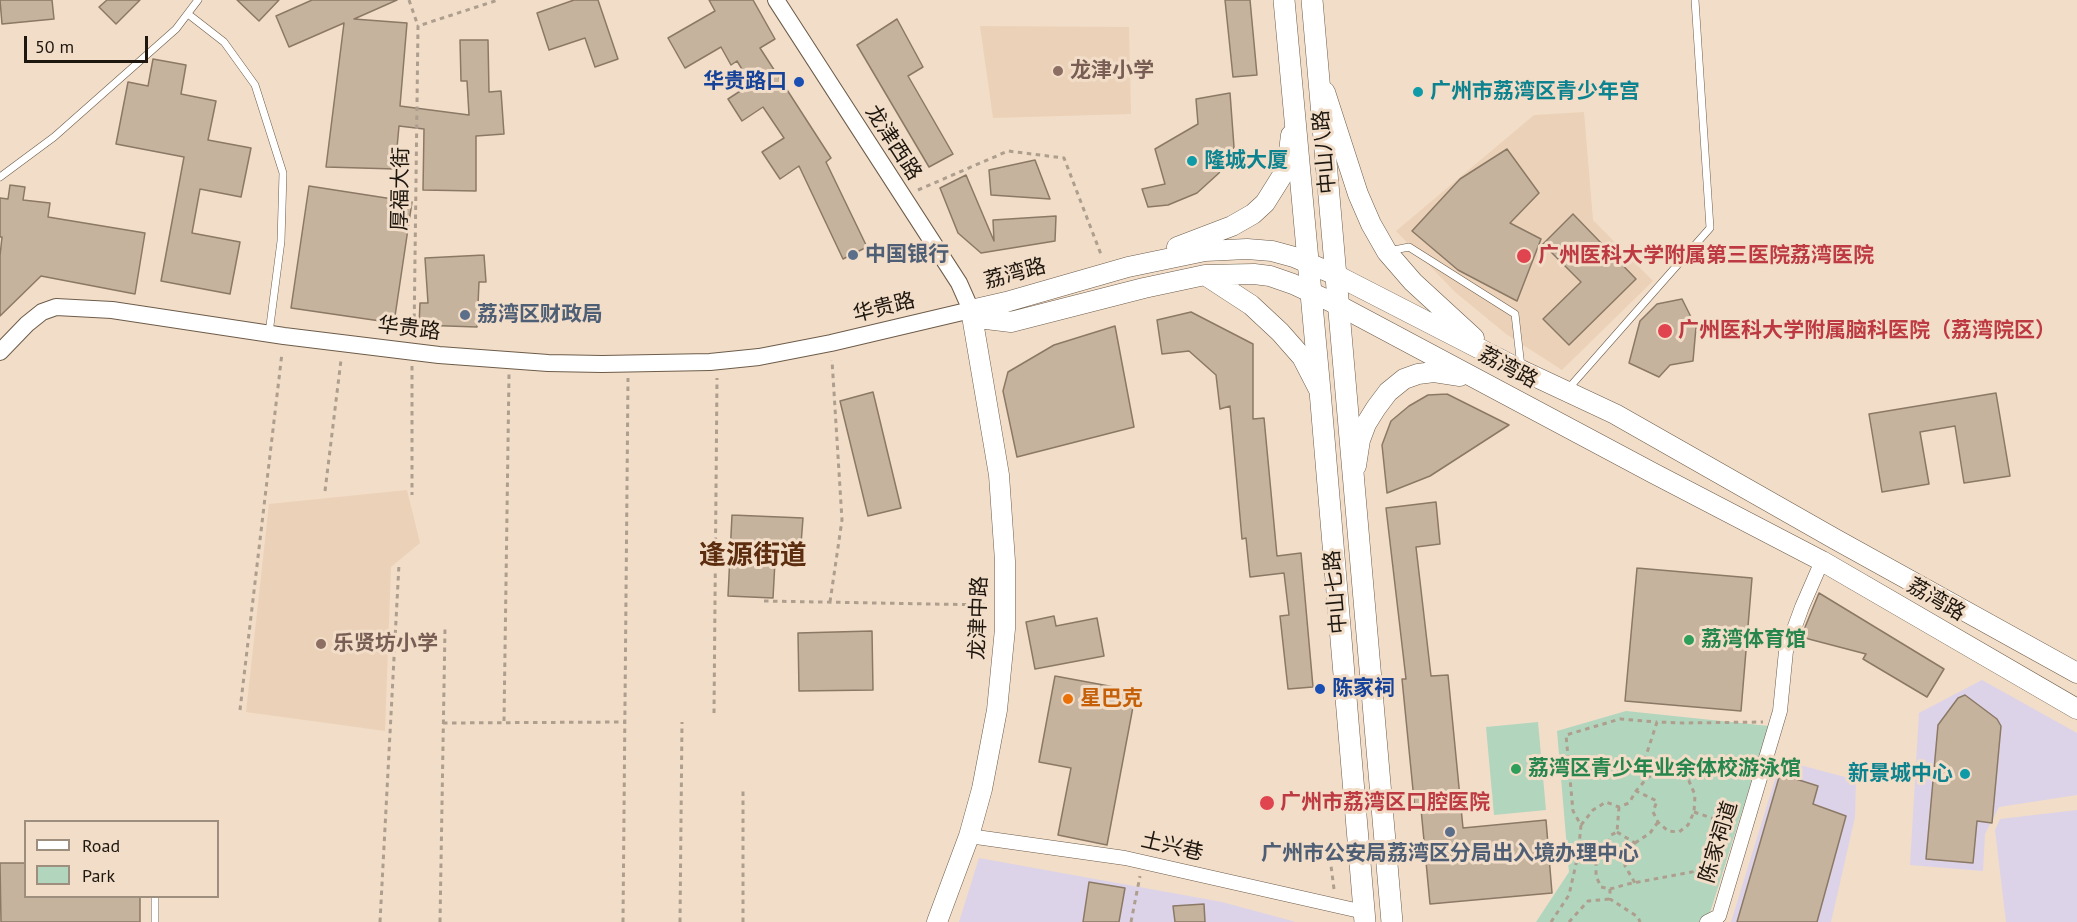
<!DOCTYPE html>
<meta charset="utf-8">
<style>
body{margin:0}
#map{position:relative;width:2077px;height:922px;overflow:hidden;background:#f2ddc8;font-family:"PT Sans",sans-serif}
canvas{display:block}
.legend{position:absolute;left:24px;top:820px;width:195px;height:78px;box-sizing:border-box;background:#f2ddc8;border:2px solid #9d8e7e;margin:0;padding:8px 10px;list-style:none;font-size:18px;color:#1e170f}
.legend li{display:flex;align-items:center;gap:12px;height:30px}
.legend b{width:30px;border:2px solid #9d8e7e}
.scale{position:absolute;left:24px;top:36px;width:124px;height:27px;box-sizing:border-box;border:3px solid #1e170f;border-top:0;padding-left:8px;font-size:18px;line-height:21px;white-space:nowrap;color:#1e170f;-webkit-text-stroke:4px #f2ddc8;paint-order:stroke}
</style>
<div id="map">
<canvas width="2077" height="922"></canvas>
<ul class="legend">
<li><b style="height:8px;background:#fff"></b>Road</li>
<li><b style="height:16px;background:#b2d5be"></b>Park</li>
</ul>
<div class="scale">50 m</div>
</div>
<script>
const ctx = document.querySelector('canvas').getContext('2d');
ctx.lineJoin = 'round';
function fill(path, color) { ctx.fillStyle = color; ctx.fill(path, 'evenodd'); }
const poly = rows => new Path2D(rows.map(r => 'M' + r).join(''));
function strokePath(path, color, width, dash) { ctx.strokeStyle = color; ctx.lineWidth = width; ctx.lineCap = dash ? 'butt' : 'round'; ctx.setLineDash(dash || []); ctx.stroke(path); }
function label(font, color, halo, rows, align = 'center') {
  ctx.font = font + ' "PT Sans","Noto Sans SC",sans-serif'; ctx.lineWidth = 6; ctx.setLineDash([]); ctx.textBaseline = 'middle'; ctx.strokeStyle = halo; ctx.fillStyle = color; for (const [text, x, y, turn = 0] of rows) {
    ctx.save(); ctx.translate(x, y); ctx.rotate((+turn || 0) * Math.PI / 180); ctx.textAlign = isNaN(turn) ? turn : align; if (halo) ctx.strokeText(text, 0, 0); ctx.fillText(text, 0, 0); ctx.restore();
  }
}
fill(poly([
 [1982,680,2077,733,2077,795,1999,807,1985,834,1983,871,1910,865,1919,713],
 [1781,760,1856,780,1855,817,1831,922,1731,922],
 [2077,810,2077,922,2006,922,1995,830,2000,819],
 [979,858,1222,902,1296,922,959,922]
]), '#dcd3e8');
fill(poly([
 [980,26,1129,27,1131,114,993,118],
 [1584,112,1593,220,1653,281,1562,370,1506,334,1455,292,1396,231,1534,115],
 [407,490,420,543,391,567,385,731,246,712,269,504]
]), '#ebd1b7');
fill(poly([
 [1626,711,1769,726,1707,922,1536,922,1569,872,1557,731],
 [1538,722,1546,810,1494,815,1486,727]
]), '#b2d5be');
const building = poly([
 [0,0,52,0,54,19,2,24,0,0],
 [107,0,140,0,116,24,99,7,107,0],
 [237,0,279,0,259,21,237,0],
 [312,0,397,0,354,19,407,23,400,106,469,115,467,81,461,81,460,40,488,40,489,92,501,91,504,134,476,136,476,191,423,190,424,129,399,126,395,169,326,167,344,23,289,47,276,16,312,0],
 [574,0,598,0,618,59,595,67,585,38,549,50,537,13,574,0],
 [709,0,753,0,775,39,760,48,831,158,826,162,867,247,843,259,799,166,780,179,762,152,784,138,763,107,742,121,728,99,751,84,737,61,731,65,721,47,685,68,668,38,715,11,709,0],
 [1225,0,1250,0,1257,75,1233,77,1225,0],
 [897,19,923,67,908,76,953,154,929,167,857,45,897,19],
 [153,59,186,65,181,94,216,101,208,140,251,148,241,197,200,189,192,233,240,242,230,294,161,281,184,157,116,144,128,82,148,86,153,59],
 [1230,93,1234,147,1219,173,1197,193,1168,205,1148,207,1142,189,1165,184,1155,149,1198,124,1196,99,1230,93],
 [1507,149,1539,193,1510,223,1541,239,1517,301,1458,270,1412,231,1460,179,1507,149],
 [1035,160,1050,199,991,195,989,170,1035,160],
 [966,175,994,241,993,220,1056,216,1055,241,981,253,958,233,940,188,966,175],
 [10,185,25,187,23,200,50,203,48,217,145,233,135,294,41,276,0,316,0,256,2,237,0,237,0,198,8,199,10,185],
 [309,186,412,202,394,323,291,308,309,186],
 [1573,214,1636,279,1569,345,1543,319,1581,282,1543,244,1573,214],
 [484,255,486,282,479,282,477,327,419,325,420,303,428,303,425,258,484,255],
 [1682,299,1696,327,1693,361,1670,365,1659,377,1629,363,1640,321,1657,304,1682,299],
 [1191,312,1253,344,1253,419,1264,418,1277,556,1301,553,1313,687,1288,689,1280,616,1289,615,1284,573,1250,577,1246,538,1242,539,1230,406,1220,409,1216,375,1189,351,1162,354,1157,320,1191,312],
 [1115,326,1134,427,1017,457,1003,391,1008,372,1054,345,1115,326],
 [873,392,901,508,868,516,840,401,873,392],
 [1996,393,2010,476,1964,483,1955,426,1920,432,1929,484,1882,492,1869,414,1996,393],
 [1447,394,1509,425,1430,476,1387,493,1382,445,1391,421,1409,406,1428,395,1447,394],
 [1436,502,1440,544,1416,547,1431,676,1448,675,1463,828,1546,820,1552,893,1430,904,1421,809,1415,810,1402,679,1406,679,1386,508,1436,502],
 [732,515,803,518,801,544,776,543,773,598,728,596,732,515],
 [1637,568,1752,578,1741,711,1625,701,1637,568],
 [1819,593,1944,669,1927,697,1863,659,1866,654,1801,637,1819,593],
 [1054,616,1056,626,1097,618,1104,656,1035,669,1026,622,1054,616],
 [872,631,873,690,799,691,798,633,872,631],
 [1055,676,1136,691,1107,845,1058,835,1071,768,1039,762,1055,676],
 [1965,695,1997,719,2001,726,1992,823,1977,821,1973,863,1926,859,1938,725,1958,698,1965,695],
 [1780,774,1818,786,1813,804,1846,816,1817,922,1737,922,1780,774],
 [0,863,26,863,26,897,140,897,140,922,1,922,0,863],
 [1089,882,1125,888,1119,922,1083,922,1089,882],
 [1204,904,1205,922,1175,922,1173,906,1204,904]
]);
fill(building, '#c6b39e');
strokePath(building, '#8b7965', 1.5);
const service = poly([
 [188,14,224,42,255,85,283,173,281,241,269,333],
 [0,177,54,137,176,29,198,0],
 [1389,251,1409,247,1515,314,1521,367],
 [1568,389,1710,228,1695,0],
 [155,896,155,922]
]);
const minor = poly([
 [969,836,1125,858,1364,912],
 [1707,922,1719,916,1780,711,1786,651,1802,607,1822,561]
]);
const tertiary = poly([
 [0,352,27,324,42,312,56,307,112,310,284,336,439,355,548,363,602,364,710,362,759,357,831,343,971,310,959,283,776,0]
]);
const secondary = poly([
 [1325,92,1358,194,1371,224,1387,252,1413,282,1474,338],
 [1177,247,1232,226,1253,214,1265,203,1287,168,1291,135],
 [1205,275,1251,305,1280,332,1302,357,1318,388],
 [971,310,986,319,1011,322,1144,288,1205,275,1254,274,1270,276,1293,284,1338,305,1653,473,1822,561,2077,709],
 [971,310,1006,302,1128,267,1205,251,1247,249,1272,251,1294,257,1336,275,1521,370,1615,414,1835,539,2077,673],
 [1356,466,1360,440,1366,424,1376,408,1388,392,1404,379,1418,374,1434,372,1460,376],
 [937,922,969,836,982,789,997,710,1005,629,1005,561,999,475,971,310]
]);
const primary = poly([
 [1284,0,1320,391,1365,922],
 [1312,0,1392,922]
]);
strokePath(service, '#6d5c49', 8);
strokePath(minor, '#6d5c49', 15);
strokePath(tertiary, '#6d5c49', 18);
strokePath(secondary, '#6d5c49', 21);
strokePath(primary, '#6d5c49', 22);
strokePath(poly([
 [409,0,418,26],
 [918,190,1008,151,1064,158,1102,257],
 [414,336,418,26,498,0],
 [412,366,412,495],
 [325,491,341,360],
 [764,601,988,605],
 [830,602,842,520,832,360],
 [240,710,282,353],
 [714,713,717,378],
 [504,721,509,374],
 [443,723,626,722],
 [1648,777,1643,765,1657,722,1683,723,1763,722],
 [1619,807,1617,832,1611,835,1606,849,1596,859,1596,876,1601,887,1610,889,1628,884,1718,867],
 [1694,812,1732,825],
 [1581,825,1593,810,1606,802,1619,807,1629,803,1636,791,1648,777,1661,772,1677,773,1689,781,1695,795,1694,812,1688,825,1679,832,1668,831,1658,822,1653,812,1657,801,1636,791],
 [1617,832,1635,843,1626,851,1625,860,1625,866,1635,883],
 [1635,843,1650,833,1658,822],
 [1334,889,1330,858,1343,856],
 [1610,889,1610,899,1638,917,1640,922],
 [380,922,399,564],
 [440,922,445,628],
 [623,922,628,378],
 [680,922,682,722],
 [743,922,743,789],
 [1131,922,1140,876],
 [1551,922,1569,895,1578,855,1581,825,1573,811,1566,735,1620,719,1657,722],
 [1569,922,1588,901,1610,899]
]), '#ae9e8d', 3, [4.5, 4.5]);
strokePath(service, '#fff', 7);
strokePath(minor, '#fff', 14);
strokePath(tertiary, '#fff', 16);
strokePath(secondary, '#fff', 20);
strokePath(primary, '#fff', 21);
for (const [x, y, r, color] of [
 [1058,71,6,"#8d6e63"],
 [799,82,6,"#1a4fb4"],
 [1418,92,6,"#0f9aa8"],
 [1192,161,6,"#0f9aa8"],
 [853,255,6,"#5c6f8a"],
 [1524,256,8,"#e0444e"],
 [465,315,6,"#5c6f8a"],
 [1665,331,8,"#e0444e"],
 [1689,640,6,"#2e9e5b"],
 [321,644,6,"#8d6e63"],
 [1320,689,6,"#1a4fb4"],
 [1068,699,6,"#e8710a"],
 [1516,769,6,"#2e9e5b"],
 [1965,774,6,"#0f9aa8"],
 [1267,803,8,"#e0444e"],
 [1450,832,6,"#5c6f8a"]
]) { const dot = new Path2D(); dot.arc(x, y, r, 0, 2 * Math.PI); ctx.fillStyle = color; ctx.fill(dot); strokePath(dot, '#f2ddc8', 2); }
label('bold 21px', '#785e54', '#f2ddc8', [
 ["龙津小学",1070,71],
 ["乐贤坊小学",333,644]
], 'left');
label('bold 21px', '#164399', '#f2ddc8', [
 ["华贵路口",787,82],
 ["陈家祠",1332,689,"left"]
], 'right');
label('bold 21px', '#0d838f', '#f2ddc8', [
 ["广州市荔湾区青少年宫",1430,92],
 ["隆城大厦",1204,161],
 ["新景城中心",1953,774,"right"]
], 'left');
label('21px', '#1e170f', '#f2ddc8', [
 ["龙津西路",893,143,57],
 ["中山八路",1325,152,-95],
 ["厚福大街",401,189,-89],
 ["荔湾路",1015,274,-15],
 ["华贵路",884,308,-14],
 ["华贵路",409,329,7],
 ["荔湾路",1508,368,28],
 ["中山七路",1336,592,-95],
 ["荔湾路",1936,600,30],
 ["龙津中路",979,618,-88],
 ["陈家祠道",1719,842,-73],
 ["土兴巷",1172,847,13]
]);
label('bold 21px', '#4e5e75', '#f2ddc8', [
 ["中国银行",865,255],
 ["荔湾区财政局",477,315],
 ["广州市公安局荔湾区分局出入境办理中心",1450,854,"center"]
], 'left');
label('bold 21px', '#be3a42', '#f2ddc8', [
 ["广州医科大学附属第三医院荔湾医院",1538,256],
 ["广州医科大学附属脑科医院（荔湾院区）",1678,331],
 ["广州市荔湾区口腔医院",1280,803]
], 'left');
label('bold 21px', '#27864d', '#f2ddc8', [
 ["荔湾体育馆",1701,640],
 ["荔湾区青少年业余体校游泳馆",1528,769]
], 'left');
label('bold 21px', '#c56008', '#f2ddc8', [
 ["星巴克",1080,699]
], 'left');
label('bold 27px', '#5c2d0e', '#f2ddc8', [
 ["逢源街道",753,556]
]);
</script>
